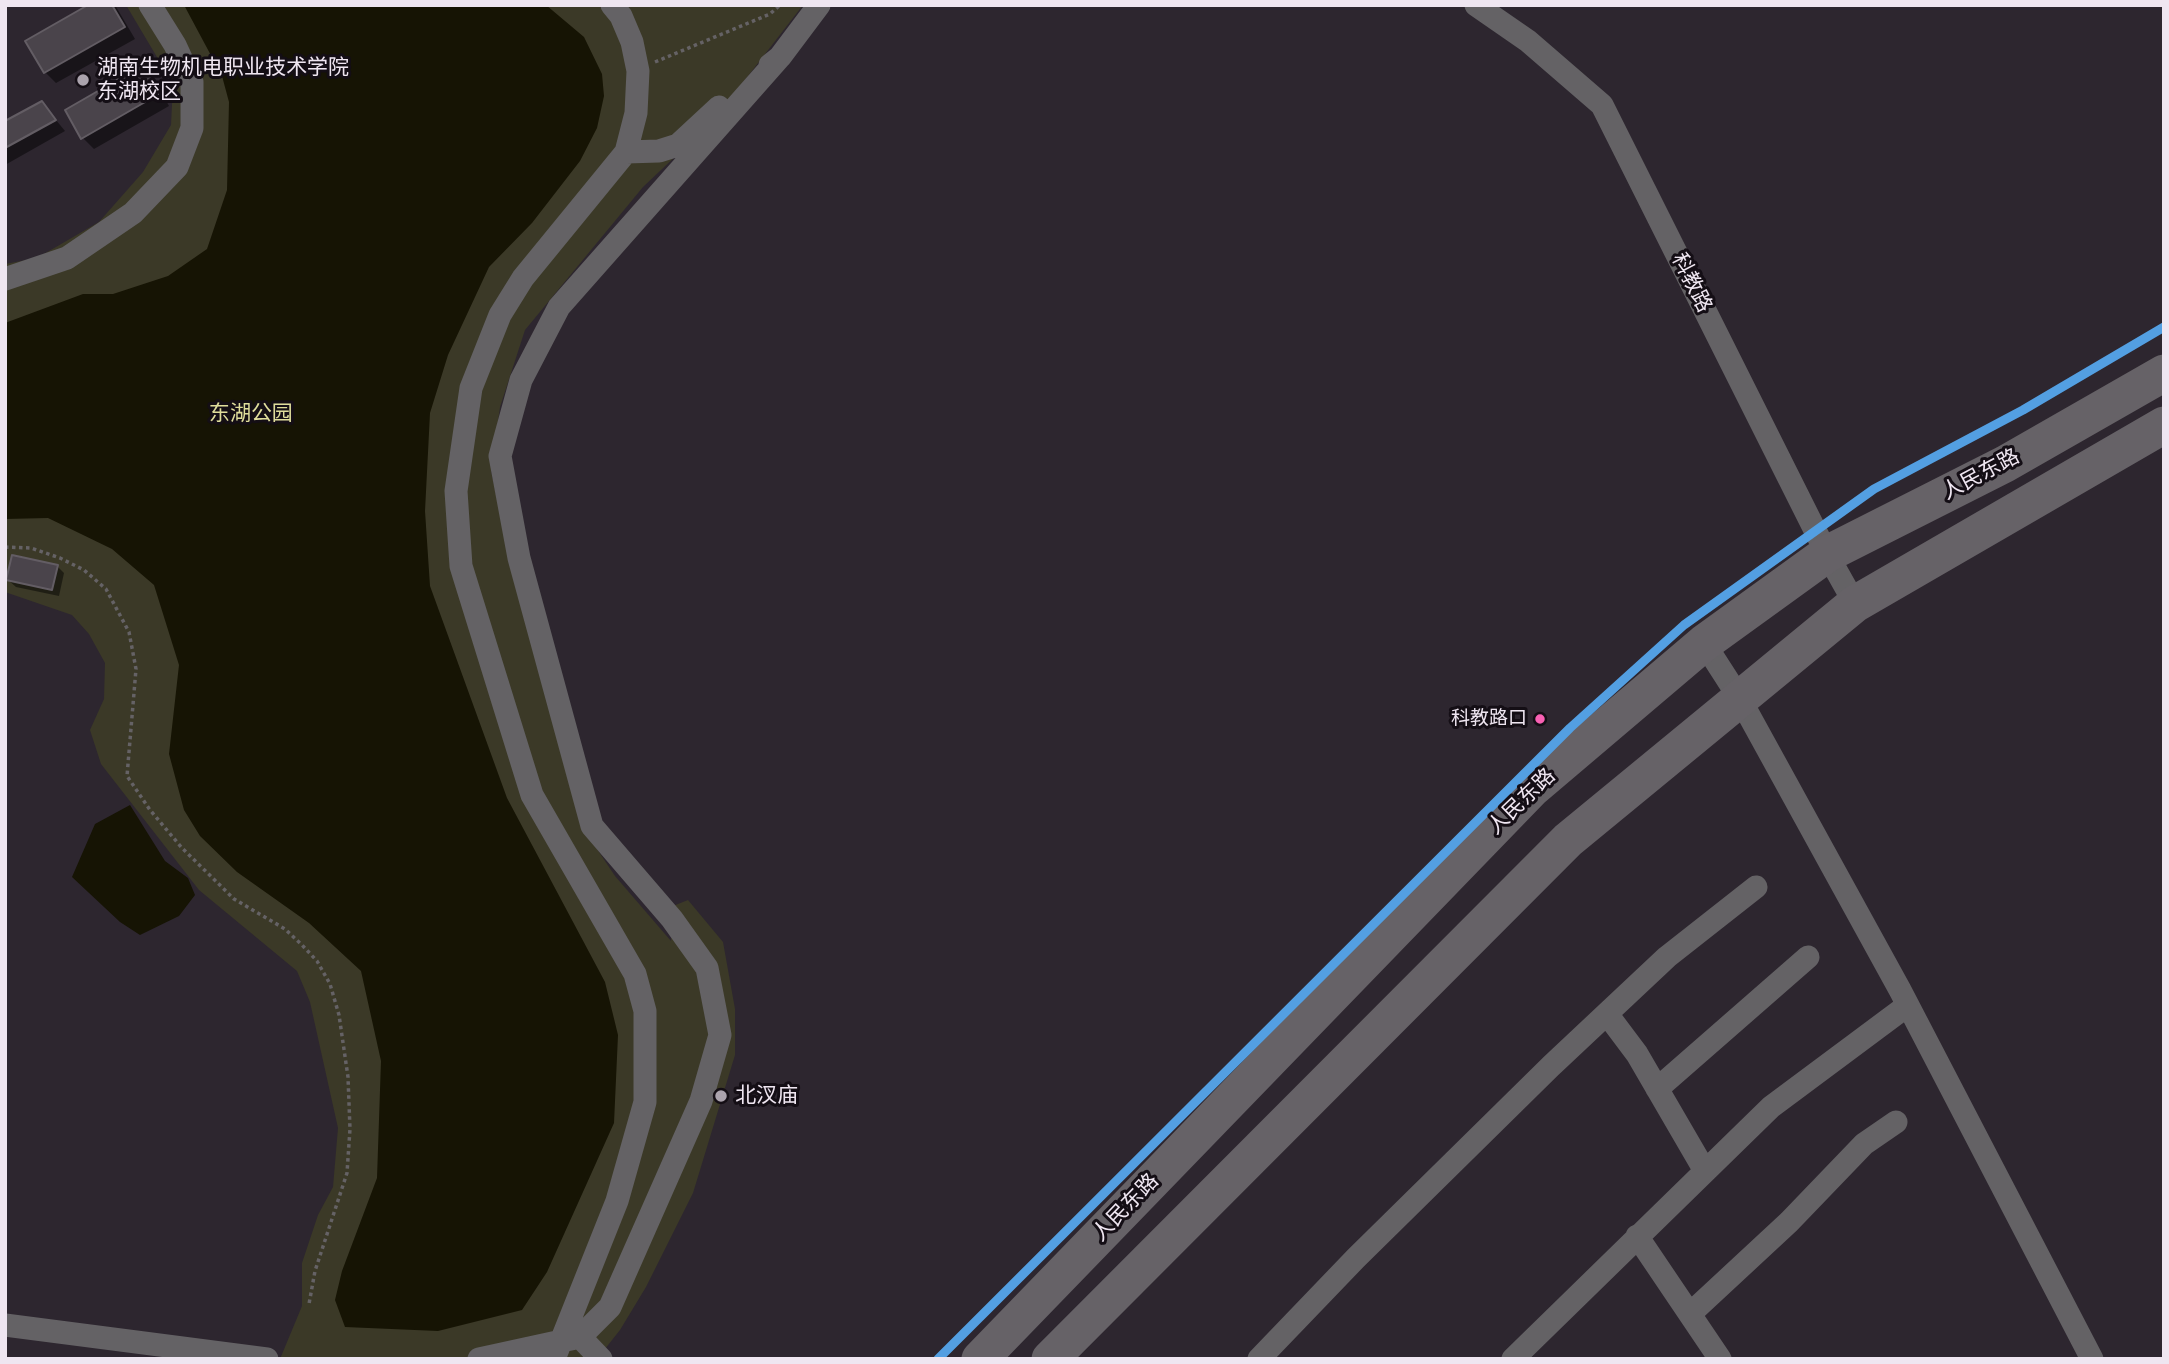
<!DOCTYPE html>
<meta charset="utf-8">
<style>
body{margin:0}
#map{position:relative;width:2169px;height:1364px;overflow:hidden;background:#2d262f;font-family:"Space Grotesk",sans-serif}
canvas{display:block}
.frame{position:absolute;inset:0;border:7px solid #efe6f1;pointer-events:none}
</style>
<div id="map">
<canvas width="2169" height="1364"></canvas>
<div class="frame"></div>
</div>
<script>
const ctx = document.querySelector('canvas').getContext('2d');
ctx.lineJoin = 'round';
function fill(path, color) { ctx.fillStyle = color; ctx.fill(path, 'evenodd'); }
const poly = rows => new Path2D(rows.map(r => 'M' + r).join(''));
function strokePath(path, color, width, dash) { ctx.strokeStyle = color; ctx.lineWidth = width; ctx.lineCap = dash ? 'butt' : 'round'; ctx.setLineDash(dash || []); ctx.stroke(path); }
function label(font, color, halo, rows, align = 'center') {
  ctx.font = font + ' "Space Grotesk","Noto Sans SC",sans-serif'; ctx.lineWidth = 6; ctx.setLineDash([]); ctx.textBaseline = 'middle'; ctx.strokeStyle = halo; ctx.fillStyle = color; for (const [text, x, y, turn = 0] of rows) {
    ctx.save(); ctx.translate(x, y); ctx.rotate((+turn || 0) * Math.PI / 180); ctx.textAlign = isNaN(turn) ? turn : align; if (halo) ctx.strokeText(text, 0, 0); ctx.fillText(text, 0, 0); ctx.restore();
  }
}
fill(poly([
 [126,5,803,5,714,120,643,187,525,330,500,407,491,471,509,554,583,828,615,876,671,941,673,906,688,900,723,942,735,1009,735,1055,693,1193,646,1287,620,1330,597,1359,280,1359,302,1306,302,1263,318,1215,333,1187,338,1128,310,1002,297,971,199,890,101,764,90,730,104,699,105,663,89,634,72,615,5,592,5,264,37,258,99,222,143,172,171,125,173,84]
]), '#3b3927');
fill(poly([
 [184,5,546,5,584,37,602,74,604,96,597,128,580,161,532,223,489,267,448,355,430,413,425,511,430,586,507,798,605,982,618,1035,614,1123,547,1272,522,1310,438,1331,345,1327,335,1300,342,1271,377,1178,381,1061,361,971,309,923,237,872,200,836,184,810,169,754,179,665,154,585,112,549,48,518,5,519,5,323,83,294,113,294,168,276,207,249,227,190,229,102,222,76],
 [130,805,165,861,188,878,195,895,179,916,140,935,120,922,72,877,95,824]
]), '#161404');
fill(poly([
 [92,5,115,5,135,39,56,83,45,72],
 [142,67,154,78,169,106,94,149,83,138],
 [42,103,65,131,5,165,5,123],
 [57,566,64,573,59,596,16,587,8,580]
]), '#0007');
const building = poly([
 [88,5,112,5,125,27,44,73,25,41,88,5],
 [143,65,159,94,81,139,65,110,143,65],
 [42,101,56,120,5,148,5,121,42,101],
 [12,555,58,565,52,590,6,580,12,555]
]);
fill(building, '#4a444b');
strokePath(building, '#635d64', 2);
strokePath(poly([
 [655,62,770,14,780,5],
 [5,547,31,548,60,558,84,570,106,589,129,632,136,669,127,776,150,810,182,848,234,899,285,929,302,945,317,961,330,984,339,1015,348,1077,350,1129,347,1173,315,1271,309,1304]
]), '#656265', 3.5, [3.5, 3.5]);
strokePath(poly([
 [612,5,621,16,632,42,638,71,636,113,626,152],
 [1476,5,1528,41,1602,105,1827,554,1855,604],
 [770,65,780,57,819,5],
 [5,279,67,258,133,213,177,167,192,128,192,82,175,45,150,5],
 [1704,643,1740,699,1900,990,2092,1359],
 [1607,1014,1637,1054,1705,1171],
 [1657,1089,1808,957],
 [1637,1236,1720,1359],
 [1691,1313,1789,1222,1864,1144,1896,1122],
 [5,1325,267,1359],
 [580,1337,601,1359],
 [479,1359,580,1337,610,1307,701,1101,720,1035,707,968,672,919,592,826,519,558,500,456,521,380,559,307,780,57],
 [554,1359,617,1201,645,1102,645,1011,635,974,532,795,461,566,456,491,471,388,500,315,523,278,626,152,659,151,678,145,719,107],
 [1259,1359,1356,1258,1551,1066,1667,957,1756,887],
 [1513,1359,1771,1107,1908,1005]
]), '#646265', 23);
strokePath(poly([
 [980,1359,1532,789,1704,643,1827,554,2005,464,2164,373],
 [1050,1359,1568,840,1855,604,2164,425]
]), '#666267', 37);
strokePath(poly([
 [938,1359,1570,728,1684,625,1874,489,2023,410,2164,327]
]), '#539fe2', 9);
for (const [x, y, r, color] of [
 [83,80,7,"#aba3ad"],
 [1540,719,6,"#f860b3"],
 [721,1096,7,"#aba3ad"]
]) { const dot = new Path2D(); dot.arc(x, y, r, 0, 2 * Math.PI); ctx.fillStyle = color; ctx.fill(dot); strokePath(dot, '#140e15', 2.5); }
label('19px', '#efe6f1', '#140e15', [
 ["科教路口",1527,719]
], 'right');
label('21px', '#efe6f1', '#140e15', [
 ["湖南生物机电职业技术学院",97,68],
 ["东湖校区",97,92],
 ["北汊庙",735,1096]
], 'left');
label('21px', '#efe6f1', '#140e15', [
 ["科教路",1691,283,63],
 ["人民东路",1981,475,-28],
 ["人民东路",1522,802,-44],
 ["人民东路",1126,1208,-46]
]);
label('21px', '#dfdd9b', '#140e15', [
 ["东湖公园",251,414]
]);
</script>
